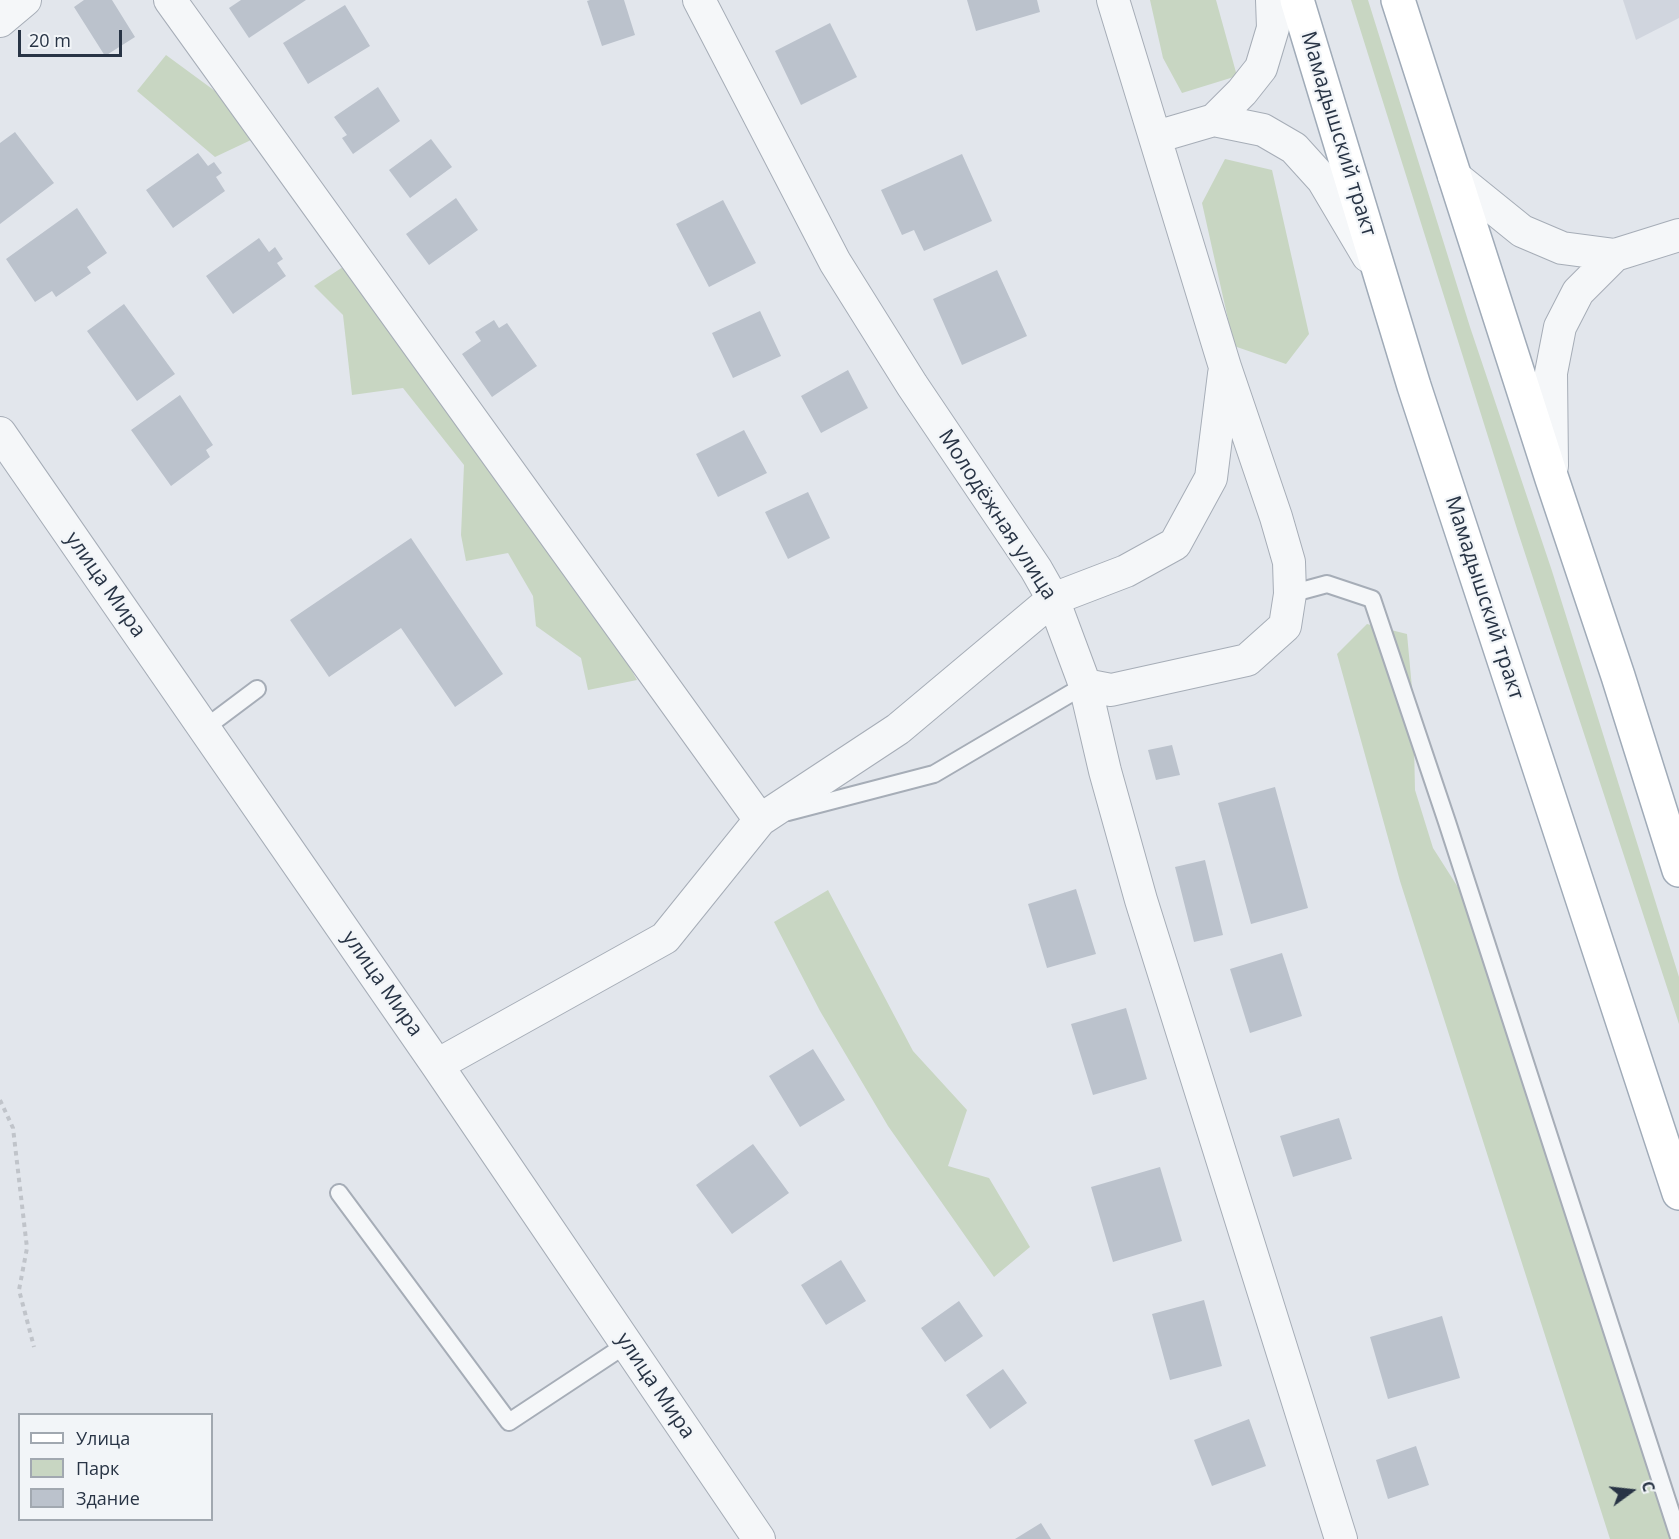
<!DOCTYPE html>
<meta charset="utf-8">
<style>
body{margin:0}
#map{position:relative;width:1679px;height:1539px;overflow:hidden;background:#e2e6ec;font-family:"Open Sans",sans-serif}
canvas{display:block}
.legend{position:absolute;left:18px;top:1413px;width:195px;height:108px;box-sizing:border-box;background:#f2f5f8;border:2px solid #a1a8b0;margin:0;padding:8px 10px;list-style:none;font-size:18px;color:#283445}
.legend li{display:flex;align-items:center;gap:12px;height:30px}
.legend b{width:30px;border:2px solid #a1a8b0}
.north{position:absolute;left:1601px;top:1461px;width:60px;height:60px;-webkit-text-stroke:4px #f2f5f8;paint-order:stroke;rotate:75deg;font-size:16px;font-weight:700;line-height:24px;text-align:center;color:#283445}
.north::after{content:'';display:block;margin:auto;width:21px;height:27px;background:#283445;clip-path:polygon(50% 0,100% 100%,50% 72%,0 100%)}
.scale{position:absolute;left:18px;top:30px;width:104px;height:27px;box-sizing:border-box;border:3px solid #283445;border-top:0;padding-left:8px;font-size:18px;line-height:21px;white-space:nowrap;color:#283445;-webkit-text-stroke:4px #f2f5f8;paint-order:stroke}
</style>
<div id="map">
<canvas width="1679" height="1539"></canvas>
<ul class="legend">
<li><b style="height:8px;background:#fff"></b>Улица</li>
<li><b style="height:16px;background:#c8d6c2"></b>Парк</li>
<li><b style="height:16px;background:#bbc2cc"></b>Здание</li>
</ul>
<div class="north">С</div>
<div class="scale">20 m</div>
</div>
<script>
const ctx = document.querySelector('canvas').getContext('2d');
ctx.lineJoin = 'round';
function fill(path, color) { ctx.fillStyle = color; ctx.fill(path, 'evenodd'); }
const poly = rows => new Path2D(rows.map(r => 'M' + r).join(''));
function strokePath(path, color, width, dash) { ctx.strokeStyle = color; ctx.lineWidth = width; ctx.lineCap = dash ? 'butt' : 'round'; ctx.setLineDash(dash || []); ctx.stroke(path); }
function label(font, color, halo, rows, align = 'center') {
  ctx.font = font + ' "Open Sans",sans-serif'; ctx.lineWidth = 4.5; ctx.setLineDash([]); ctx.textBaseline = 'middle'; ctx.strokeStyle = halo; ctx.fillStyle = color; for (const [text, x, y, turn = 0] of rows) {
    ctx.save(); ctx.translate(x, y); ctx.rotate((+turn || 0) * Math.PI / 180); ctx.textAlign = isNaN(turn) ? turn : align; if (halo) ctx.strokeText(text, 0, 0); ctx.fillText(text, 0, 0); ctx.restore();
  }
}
fill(poly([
 [1623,0,1679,0,1679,18,1636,40]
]), '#d0d5de');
fill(poly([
 [1150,0,1216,0,1237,76,1182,93,1163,58],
 [1351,0,1368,0,1470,327,1552,571,1679,977,1679,1024,1517,529],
 [166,55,215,91,251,140,215,157,137,91],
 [1225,159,1272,170,1309,334,1286,364,1234,346,1202,203],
 [346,265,596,607,637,680,588,690,581,658,536,626,533,596,508,553,466,561,461,535,464,465,403,388,352,395,343,315,314,286],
 [1367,624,1407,634,1413,699,1415,790,1433,848,1475,914,1679,1539,1610,1539,1400,881,1337,654],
 [828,890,913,1051,967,1110,948,1166,989,1178,1030,1247,994,1277,888,1126,820,1011,774,922]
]), '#c8d6c2');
fill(poly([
 [84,0,112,0,135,37,105,56,74,7],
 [241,0,306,0,249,38,229,8],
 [590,0,624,0,635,35,602,46,587,1],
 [967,0,1037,0,1040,12,976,31],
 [345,5,370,46,308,84,283,43],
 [830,23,857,77,801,105,775,51],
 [378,87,400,121,353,154,342,138,347,135,334,117],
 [15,132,54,183,0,224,0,143],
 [431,139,452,167,410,198,389,170],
 [198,153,208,166,214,162,222,173,216,177,225,191,173,228,146,190],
 [962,154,992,221,924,251,914,230,902,235,881,190],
 [456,198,478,230,429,265,406,234],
 [723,200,756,263,709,287,676,224],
 [77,208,107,253,87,267,91,273,56,297,52,291,35,302,6,259],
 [259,238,269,252,275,247,283,259,277,263,286,276,233,314,206,276],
 [997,270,1027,336,962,365,933,299],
 [124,304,175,374,137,401,87,331],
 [760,311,781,356,733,378,712,333],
 [494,320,499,328,507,323,537,366,492,397,462,354,481,341,475,332],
 [848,370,868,408,821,433,801,396],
 [180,395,213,445,206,450,210,457,171,486,131,430],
 [744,430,767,473,718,497,696,454],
 [808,492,830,538,788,559,765,512],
 [411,538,503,674,455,707,401,628,329,677,290,620],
 [1172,745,1180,775,1156,780,1148,750],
 [1275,787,1308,908,1251,924,1218,803],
 [1205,860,1223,935,1194,942,1175,867],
 [1076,889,1096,954,1047,968,1028,904],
 [1282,953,1302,1016,1250,1033,1230,969],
 [1126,1008,1147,1079,1093,1095,1071,1024],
 [813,1049,845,1100,800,1127,769,1076],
 [1339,1118,1352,1159,1293,1177,1280,1136],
 [753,1144,789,1193,732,1234,696,1185],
 [1160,1167,1182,1241,1113,1262,1091,1187],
 [841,1260,866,1301,826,1325,801,1285],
 [1204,1300,1222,1366,1170,1380,1152,1314],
 [959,1301,983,1336,945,1362,921,1328],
 [1442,1316,1460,1378,1388,1399,1370,1337],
 [1003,1369,1027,1403,990,1429,966,1395],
 [1249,1419,1266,1466,1212,1486,1194,1440],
 [1416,1446,1429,1485,1388,1499,1376,1460],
 [1041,1523,1051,1539,1015,1539]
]), '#bbc2cc');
const lane = poly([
 [1290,594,1327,584,1372,599,1447,822,1679,1537],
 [205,728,257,689],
 [788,812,934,774,1085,685],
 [339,1193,509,1422,627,1344]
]);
const street = poly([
 [170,0,760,820],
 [699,0,835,262,912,385,1036,569,1053,599,1085,685,1111,690,1247,660,1285,626,1290,594,1289,562,1276,517,1225,367,1113,0],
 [0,21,25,0],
 [1214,120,1263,130,1294,148,1323,180,1368,256],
 [1156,137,1214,120,1242,92,1261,68,1273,28,1272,0],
 [1454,176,1522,231,1562,248,1615,255,1679,235],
 [0,433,437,1065,759,1539],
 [1552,466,1551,373,1560,327,1578,292,1615,255],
 [1085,685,1105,771,1141,900,1341,1539],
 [437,1065,665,938,760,820,898,729,1053,599,1126,571,1175,544,1211,478,1224,374]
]);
const primary = poly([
 [1297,0,1414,386,1679,1193],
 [1398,0,1552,479,1618,676,1679,870]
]);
strokePath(lane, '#a6adb7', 20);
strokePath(street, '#a6adb7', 34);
strokePath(primary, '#a0abb8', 36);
strokePath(poly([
 [0,1100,13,1128,27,1248,19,1290,34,1347]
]), '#c0c4ca', 4, [4.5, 4.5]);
strokePath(lane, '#f5f7f9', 16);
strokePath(street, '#f5f7f9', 32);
strokePath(primary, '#fff', 33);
label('21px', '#283445', '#f2f5f8', [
 ["Мамадышский тракт",1338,134,73],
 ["Молодёжная улица",997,515,57],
 ["улица Мира",105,585,55],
 ["Мамадышский тракт",1484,598,72],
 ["улица Мира",382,984,55],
 ["улица Мира",655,1386,56]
]);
</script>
